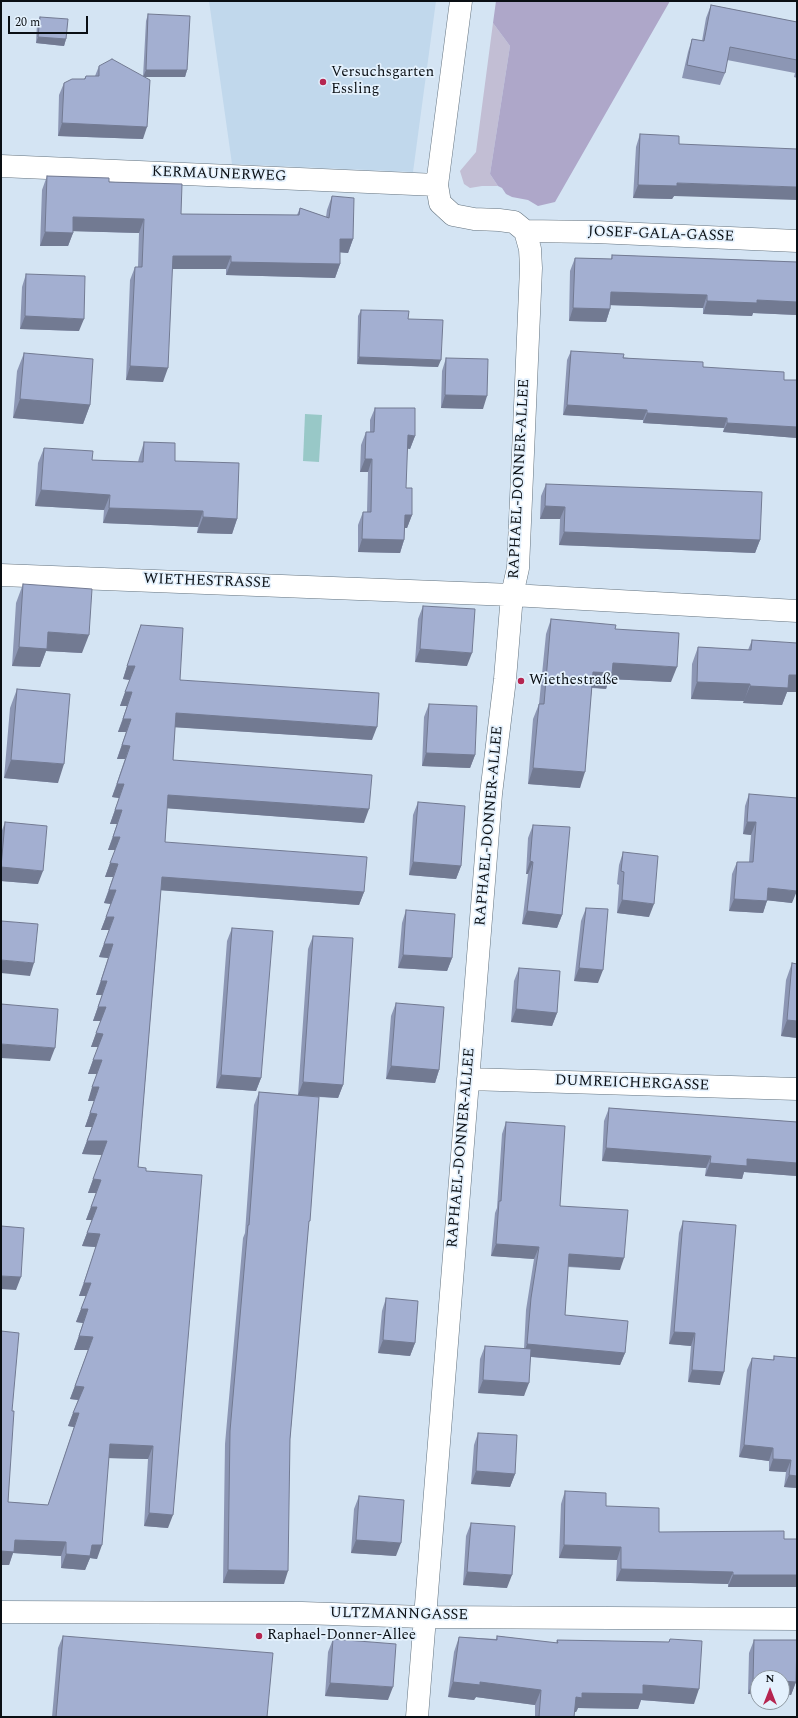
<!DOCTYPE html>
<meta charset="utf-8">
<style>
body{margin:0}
#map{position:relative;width:798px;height:1718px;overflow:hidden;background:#d4e4f3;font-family:Spectral,serif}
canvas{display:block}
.frame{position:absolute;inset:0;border:2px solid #0a0f14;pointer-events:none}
.north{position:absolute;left:750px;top:1670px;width:40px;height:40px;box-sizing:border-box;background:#e4f1fd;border:1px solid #8d97a0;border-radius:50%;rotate:0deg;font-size:11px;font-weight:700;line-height:16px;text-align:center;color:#0a0f14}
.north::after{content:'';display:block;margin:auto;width:14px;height:18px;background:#b52550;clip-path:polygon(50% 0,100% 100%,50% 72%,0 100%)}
.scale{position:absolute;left:8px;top:16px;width:80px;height:18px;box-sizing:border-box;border:2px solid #0a0f14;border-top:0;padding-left:5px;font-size:12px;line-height:14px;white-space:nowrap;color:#0a0f14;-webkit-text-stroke:3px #e4f1fd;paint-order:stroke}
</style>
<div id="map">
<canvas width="798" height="1718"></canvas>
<div class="frame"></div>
<div class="north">N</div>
<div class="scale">20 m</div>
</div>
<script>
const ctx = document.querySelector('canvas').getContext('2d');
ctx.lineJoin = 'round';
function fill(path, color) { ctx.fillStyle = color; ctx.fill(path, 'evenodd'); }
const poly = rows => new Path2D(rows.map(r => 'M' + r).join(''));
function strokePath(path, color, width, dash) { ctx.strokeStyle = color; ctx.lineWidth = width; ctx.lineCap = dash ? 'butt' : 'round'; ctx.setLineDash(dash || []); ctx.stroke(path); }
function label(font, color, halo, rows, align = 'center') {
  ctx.font = font + ' Spectral,serif'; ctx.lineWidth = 3.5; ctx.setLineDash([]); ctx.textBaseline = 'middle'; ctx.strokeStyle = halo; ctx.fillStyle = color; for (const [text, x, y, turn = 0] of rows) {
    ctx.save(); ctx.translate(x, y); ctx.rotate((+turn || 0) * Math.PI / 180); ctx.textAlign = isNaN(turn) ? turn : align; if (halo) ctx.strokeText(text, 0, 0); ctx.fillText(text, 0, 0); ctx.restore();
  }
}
fill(poly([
 [209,1,436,1,413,172,232,164]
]), '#c1d8ec');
fill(poly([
 [493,23,510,46,490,174,498,186,482,186,470,188,464,184,460,171,476,152]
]), '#c2bed4');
fill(poly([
 [496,1,670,1,555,202,538,206,528,200,512,197,506,194,502,188,498,186,490,174,510,46,493,23]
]), '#aea7c9');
fill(poly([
 [305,414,322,415,319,462,303,461]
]), '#98c8c7');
const street = poly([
 [1,166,437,185],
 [525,231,595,232,797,241],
 [1,575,512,595,797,611],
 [468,1079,797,1089],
 [1,1612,302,1613,424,1617,797,1619],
 [417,1717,491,794,505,679,512,595,518,568,531,268,530,249,525,231,514,222,499,220,474,219,453,215,440,203,437,185,461,1]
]);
strokePath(street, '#64737f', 23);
strokePath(street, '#fff', 22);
fill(poly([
 [711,5,797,22,797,78,794,77,795,73,727,60,725,73,720,85,682,78,688,52,692,39,702,41,706,18],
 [148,14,187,70,185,77,144,77,143,139,58,136,59,95,64,83,84,79,86,76,95,76,99,66,143,77,146,21],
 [40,17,66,39,64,46,36,43,37,23],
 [640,134,674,196,672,199,633,198,636,147],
 [47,176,109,182,181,214,297,215,300,208,326,217,327,210,332,196,353,239,348,253,340,252,340,264,335,278,226,275,226,269,172,269,163,382,126,380,130,280,135,267,138,267,139,233,73,231,73,233,68,246,40,246,42,190],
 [612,255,797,262,797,315,753,313,752,316,703,314,703,308,610,305,610,309,606,322,569,321,570,271,575,258,611,259],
 [26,274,79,331,20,329,22,287],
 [361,310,408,319,438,367,357,364,358,316],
 [571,351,703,367,784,380,797,380,797,438,723,432,724,428,643,423,643,420,563,415,567,360],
 [24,353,90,405,83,424,13,418,17,371],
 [446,358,483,409,441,408,442,371],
 [375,408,415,436,410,449,407,448,406,488,412,515,407,528,405,528,404,540,400,553,358,552,358,525,363,512,367,512,368,472,360,472,361,445,366,432,370,432,370,420],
 [144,442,175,461,237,519,232,534,197,533,198,527,103,523,104,510,35,506,38,463,44,448,92,460,138,462,139,458],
 [546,484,760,540,755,553,559,545,560,519,540,519,541,496],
 [23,584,82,653,46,651,40,667,12,666,16,603],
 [423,606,467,666,415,662,418,619],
 [551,619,615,629,671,682,609,679,606,689,592,688,580,788,528,784,533,719,539,704,546,634],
 [141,625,180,680,372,740,175,727,173,760,364,823,167,808,165,842,364,892,359,905,161,890,138,1167,146,1171,168,1528,144,1526,148,1459,109,1458,97,1559,90,1558,85,1570,61,1568,61,1556,13,1553,9,1565,1,1565,12,1411,8,1502,48,1505,74,1427,68,1426,78,1400,70,1399,88,1350,74,1350,83,1323,76,1322,86,1296,79,1296,96,1247,82,1246,92,1220,86,1220,96,1193,88,1193,102,1155,82,1154,92,1127,85,1127,94,1101,88,1101,97,1074,88,1074,98,1047,91,1047,101,1021,93,1021,102,995,96,995,108,958,99,957,109,930,101,930,111,904,104,903,113,877,105,877,115,850,108,850,117,824,110,824,119,798,112,797,125,759,117,759,126,732,118,732,127,706,120,706,130,680,123,679],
 [752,640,787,692,782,705,743,703,744,701,691,699,692,664,698,647,748,650],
 [17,689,58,783,4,778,10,708],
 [429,704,475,755,470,768,422,766,424,717],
 [749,794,792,903,767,900,763,913,729,911,732,874,737,862,749,862,751,835,743,834,745,806],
 [418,802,461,866,456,879,409,875,413,815],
 [5,822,38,884,1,881,1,833],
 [533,825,562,915,557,928,522,924,528,874,526,874,528,838],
 [623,852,649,917,617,913,619,885,617,884,619,865],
 [586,908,598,983,574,981,581,921],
 [406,910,452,958,447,971,398,968,402,923],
 [232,928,261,1078,256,1091,216,1088,227,941],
 [313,936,343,1085,338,1098,319,1097,290,1439,284,1584,223,1583,225,1444,243,1238,245,1233,254,1105,259,1092,298,1095,308,949],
 [792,963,797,1038,781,1036,786,980],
 [519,968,557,1013,552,1026,511,1022,514,981],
 [396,1003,439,1070,435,1083,386,1079,391,1016],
 [609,1108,797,1122,797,1176,744,1172,742,1179,705,1176,706,1168,602,1161,604,1121],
 [506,1122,560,1206,620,1270,568,1267,565,1315,625,1353,620,1365,531,1357,524,1396,478,1393,480,1359,485,1346,524,1349,526,1310,534,1259,491,1256,495,1213,497,1208,502,1134],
 [683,1221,720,1385,688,1382,691,1346,669,1344,679,1233],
 [386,1298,415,1343,410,1356,378,1353,382,1311],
 [774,1356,797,1358,797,1488,784,1487,786,1472,769,1471,769,1461,739,1457,747,1370,752,1358,773,1360],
 [478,1433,515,1474,510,1487,471,1484,474,1445],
 [565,1491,606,1506,659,1532,784,1539,797,1587,728,1587,728,1584,616,1581,617,1560,559,1558,561,1504],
 [359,1496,396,1556,351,1553,354,1509],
 [471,1523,507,1588,463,1585,466,1536],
 [63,1636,267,1717,52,1717,58,1648],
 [497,1636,556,1643,557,1640,669,1642,670,1639,694,1704,641,1700,638,1709,578,1708,576,1712,575,1712,574,1717,535,1717,535,1705,476,1697,474,1700,448,1697,454,1652,459,1637,496,1639],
 [333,1639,388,1700,325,1696,328,1652],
 [754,1640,797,1640,796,1682,791,1695,782,1694,782,1678,758,1678,758,1694,748,1694,749,1653]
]), '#8c96b4');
fill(poly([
 [38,37,66,39,64,46,36,43],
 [146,70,187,70,185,77,143,77],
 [62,123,147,127,143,139,58,136],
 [677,183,797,187,797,200,674,196,672,199,633,198,638,185],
 [73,217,144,219,139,233,68,231],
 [45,232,73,233,68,246,40,246],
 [340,239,353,239,348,253,335,252],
 [173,256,231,256,226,269,168,269],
 [231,262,340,264,335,278,226,275],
 [611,292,707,295,703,308,606,305],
 [757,300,797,302,797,315,753,313,752,316,703,314,707,301],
 [573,308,610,309,606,322,569,321],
 [25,316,84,319,79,331,20,329],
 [359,357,441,360,438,367,357,364],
 [130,366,168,368,163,382,126,380],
 [445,395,487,396,483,409,441,408],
 [20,399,90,405,83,424,13,418],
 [567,405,647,410,643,420,563,415],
 [647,413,727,418,724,428,643,423],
 [727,423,797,427,797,438,723,432],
 [408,435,415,436,410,449,403,448],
 [365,459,372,459,368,472,360,472],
 [41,490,110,495,104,510,35,506],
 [545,506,565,507,560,519,540,519],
 [109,508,203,511,198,527,103,523],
 [405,515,412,515,407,528,400,528],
 [203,517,237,519,232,534,197,533],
 [564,532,760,540,755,553,559,545],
 [362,539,404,540,400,553,358,552],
 [48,632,89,635,82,653,46,651,40,667,12,666,19,647],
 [420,649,472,653,467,666,415,662],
 [613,663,677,667,671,682,609,679,606,689,588,687,593,672],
 [127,666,135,666,130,680,123,679],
 [789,675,797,675,797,692,787,692,782,705,743,703,750,686],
 [697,682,750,684,744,701,691,699],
 [125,692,132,692,127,706,120,706],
 [176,713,377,727,372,740,171,727],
 [123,719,131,719,126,732,118,732],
 [122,745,130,746,125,759,117,759],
 [426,753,475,755,470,768,422,766],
 [11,760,64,764,58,783,4,778],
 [533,768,585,772,580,788,528,784],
 [117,784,124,784,119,798,112,797],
 [168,795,369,809,364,823,163,808],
 [115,810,122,810,117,824,110,824],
 [747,822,756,822,751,835,743,834],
 [113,837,120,837,115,850,108,850],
 [530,861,533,862,528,874,526,874],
 [413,862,461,866,456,879,409,875],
 [110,863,118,864,113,877,105,877],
 [1,867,43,871,38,884,1,881],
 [162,877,364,892,359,905,157,890],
 [768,888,797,891,792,903,764,900],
 [109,890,116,890,111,904,104,903],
 [734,899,767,901,763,913,729,911],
 [622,900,654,904,649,917,617,913],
 [527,911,562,915,557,928,522,924],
 [106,917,114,917,109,930,101,930],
 [104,944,113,944,108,958,99,957],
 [403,955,452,958,447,971,398,968],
 [1,960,34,963,30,976,1,973],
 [579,968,603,970,598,983,574,981],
 [101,981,107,981,102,995,96,995],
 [98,1007,106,1007,101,1021,93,1021],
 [516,1009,557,1013,552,1026,511,1022],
 [787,1020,797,1021,797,1038,781,1036],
 [96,1033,103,1034,98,1047,91,1047],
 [1,1044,55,1048,50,1061,1,1058],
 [93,1060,102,1060,97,1074,88,1074],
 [391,1066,439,1070,435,1083,386,1079],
 [221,1075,261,1078,256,1091,216,1088],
 [303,1082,343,1085,338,1098,298,1095],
 [92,1087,99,1087,94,1101,88,1101],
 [90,1113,97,1114,92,1127,85,1127],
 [87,1141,107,1141,102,1155,82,1154],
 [606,1148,711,1156,706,1168,602,1161],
 [747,1159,797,1163,797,1176,744,1172,742,1179,705,1176,710,1163],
 [93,1179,101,1180,96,1193,88,1193],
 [91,1207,97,1207,92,1220,86,1220],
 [87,1233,100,1234,96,1247,82,1246],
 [496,1244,539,1247,534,1259,491,1256],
 [569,1254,624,1258,620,1270,565,1266],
 [1,1276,21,1277,16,1290,1,1289],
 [84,1283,91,1283,86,1296,79,1296],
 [81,1309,88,1309,83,1323,76,1322],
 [674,1332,695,1333,691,1346,669,1344],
 [79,1336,93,1337,88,1350,74,1350],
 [383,1340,415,1343,410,1356,378,1353],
 [527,1344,625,1353,620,1365,523,1356],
 [692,1370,724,1372,720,1385,688,1382],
 [483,1380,529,1383,524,1396,478,1393],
 [75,1386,84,1387,79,1400,70,1399],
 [73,1413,79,1413,74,1427,68,1426],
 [110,1444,153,1446,148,1459,105,1458],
 [744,1445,773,1448,769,1461,739,1457],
 [773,1459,791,1460,786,1472,769,1471],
 [476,1471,515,1474,510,1487,471,1484],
 [789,1475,797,1476,797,1488,784,1487],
 [149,1513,173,1515,168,1528,144,1526],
 [15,1540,66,1542,61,1556,13,1553,9,1565,1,1565,1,1551],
 [356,1540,401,1543,396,1556,351,1553],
 [92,1545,102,1545,97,1559,90,1558,85,1570,61,1568,66,1554],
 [564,1545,621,1547,617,1560,559,1558],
 [621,1569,733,1572,728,1584,616,1581],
 [228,1570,288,1571,284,1584,223,1583],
 [467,1572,512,1575,507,1588,463,1585],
 [733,1575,797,1575,797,1587,728,1587],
 [753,1681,758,1681,758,1694,748,1694],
 [782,1681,796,1682,791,1695,782,1694],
 [453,1682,480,1682,541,1690,535,1705,476,1697,474,1700,448,1697],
 [330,1683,393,1687,388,1700,325,1696],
 [643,1685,699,1689,694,1704,641,1700,638,1709,578,1708,576,1712,571,1712,576,1697,582,1693]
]), '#727a92');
const building = poly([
 [711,5,797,22,797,60,730,47,725,73,687,65,692,39,704,41,711,5],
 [148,14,190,16,187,70,146,70,148,14],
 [40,17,68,19,66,39,38,37,40,17],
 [112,59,150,80,147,127,62,123,64,83,72,79,85,79,86,76,99,76,99,66,112,59],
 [640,134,679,136,679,144,797,149,797,187,677,183,677,186,638,185,640,134],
 [47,176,109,178,109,182,182,184,181,214,299,215,300,208,329,218,332,196,354,198,353,239,340,239,340,264,231,262,231,256,173,256,168,368,130,366,135,267,142,267,144,219,73,217,73,233,45,232,47,176],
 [612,255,797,262,797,302,757,300,757,303,707,301,707,295,611,292,610,309,573,308,575,258,612,259,612,255],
 [26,274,85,276,84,319,25,316,26,274],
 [361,310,409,311,408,319,443,320,441,360,359,357,361,310],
 [571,351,624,354,623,358,703,362,703,367,784,372,784,380,797,380,797,427,727,423,727,418,647,413,647,410,567,405,571,351],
 [24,353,93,359,90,405,20,399,24,353],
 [446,358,488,359,487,396,445,395,446,358],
 [375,408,415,408,415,436,408,435,406,488,412,488,412,515,405,515,404,540,362,539,363,512,371,512,372,459,365,459,366,432,374,432,375,408],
 [144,442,175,443,175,461,239,463,237,519,203,517,203,511,109,508,110,495,41,490,44,448,93,451,92,460,143,462,144,442],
 [546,484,762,492,760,540,564,532,565,507,545,506,546,484],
 [23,584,92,589,89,635,48,632,47,649,19,647,23,584],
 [423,606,475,609,472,653,420,649,423,606],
 [551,619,616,625,615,629,679,633,677,667,613,663,612,673,593,672,585,772,533,768,539,704,544,704,551,619],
 [141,625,183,628,180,680,379,693,377,727,176,713,173,760,372,775,369,809,168,795,165,842,367,857,364,892,162,877,138,1167,146,1168,146,1171,202,1175,173,1515,149,1513,153,1446,110,1444,102,1545,92,1545,90,1556,66,1554,66,1542,15,1540,14,1552,1,1551,1,1331,19,1333,12,1411,14,1411,8,1502,48,1505,79,1413,73,1413,84,1387,75,1386,93,1337,79,1336,88,1309,81,1309,91,1283,84,1283,100,1234,87,1233,97,1207,91,1207,101,1180,93,1179,107,1141,87,1141,97,1114,90,1113,99,1087,92,1087,102,1060,93,1060,103,1034,96,1033,106,1007,98,1007,107,981,101,981,113,944,104,944,114,917,106,917,116,890,109,890,118,864,110,863,120,837,113,837,122,810,115,810,124,784,117,784,130,746,122,745,131,719,123,719,132,692,125,692,135,666,127,666,141,625],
 [752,640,797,643,797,675,789,675,788,688,750,686,750,684,697,682,698,647,751,650,752,640],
 [17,689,70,694,64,764,11,760,17,689],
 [429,704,477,706,475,755,426,753,429,704],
 [749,794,797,798,797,891,768,888,767,901,734,899,737,862,753,862,756,822,747,822,749,794],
 [418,802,465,806,461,866,413,862,418,802],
 [5,822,47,826,43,871,1,867,5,822],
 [533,825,570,827,562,915,527,911,533,862,530,861,533,825],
 [623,852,658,856,654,904,622,900,624,872,621,871,623,852],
 [586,908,608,909,603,970,579,968,586,908],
 [406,910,455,914,452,958,403,955,406,910],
 [1,921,38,924,34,963,1,960,1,921],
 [232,928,273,931,261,1078,221,1075,232,928],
 [313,936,353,938,343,1085,303,1082,313,936],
 [792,963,797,964,797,1021,787,1020,792,963],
 [519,968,560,971,557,1013,516,1009,519,968],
 [396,1003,444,1007,439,1070,391,1066,396,1003],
 [1,1004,58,1009,55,1048,1,1044,1,1004],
 [259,1092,319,1097,310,1221,309,1221,290,1439,288,1571,228,1570,230,1431,248,1225,249,1225,259,1092],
 [609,1108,797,1122,797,1163,747,1159,747,1166,710,1163,711,1156,606,1148,609,1108],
 [506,1122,565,1126,560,1206,628,1210,624,1258,569,1254,565,1315,628,1321,625,1353,527,1344,531,1298,539,1247,496,1244,499,1201,501,1201,506,1122],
 [683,1221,736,1225,724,1372,692,1370,695,1333,674,1332,683,1221],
 [1,1226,24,1228,21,1277,1,1276,1,1226],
 [386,1298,418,1301,415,1343,383,1340,386,1298],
 [485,1346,531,1349,529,1383,483,1380,485,1346],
 [774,1356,797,1358,797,1476,789,1475,791,1460,773,1459,773,1448,744,1445,752,1358,774,1360,774,1356],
 [478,1433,517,1435,515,1474,476,1471,478,1433],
 [565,1491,606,1493,606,1506,659,1508,659,1532,784,1531,784,1539,797,1539,797,1575,733,1575,733,1572,621,1569,621,1547,564,1545,565,1491],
 [359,1496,404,1500,401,1543,356,1540,359,1496],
 [471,1523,515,1526,512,1575,467,1572,471,1523],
 [63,1636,273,1653,267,1717,56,1717,63,1636],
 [497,1636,558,1643,557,1640,669,1642,670,1639,702,1641,699,1689,643,1685,643,1694,582,1693,582,1698,576,1697,574,1717,539,1717,541,1690,480,1682,480,1685,453,1682,459,1637,497,1640,497,1636],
 [333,1639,396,1644,393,1687,330,1683,333,1639],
 [754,1640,797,1640,796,1682,782,1681,782,1678,758,1678,758,1681,753,1681,754,1640]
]);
fill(building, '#a3afd1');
strokePath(building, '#727a92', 1);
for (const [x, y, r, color] of [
 [323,82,4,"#b52550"],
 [521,681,4,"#b52550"],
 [259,1636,4,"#b52550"]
]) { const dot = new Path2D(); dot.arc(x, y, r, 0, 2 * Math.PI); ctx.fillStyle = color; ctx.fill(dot); strokePath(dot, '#e4f1fd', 1.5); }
label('15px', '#0a0f14', '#e4f1fd', [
 ["Versuchsgarten",331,73],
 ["Essling",331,90],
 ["Wiethestraße",529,681],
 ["Raphael-Donner-Allee",267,1636]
], 'left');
label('15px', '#0a0f14', '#e4f1fd', [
 ["KERMAUNERWEG",219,175,2],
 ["JOSEF-GALA-GASSE",661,235,2],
 ["RAPHAEL-DONNER-ALLEE",520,479,-87],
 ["WIETHESTRASSE",207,582,2],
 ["RAPHAEL-DONNER-ALLEE",490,826,-85],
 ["DUMREICHERGASSE",632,1084,2],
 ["RAPHAEL-DONNER-ALLEE",462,1148,-85],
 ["ULTZMANNGASSE",399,1615,1]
]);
</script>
